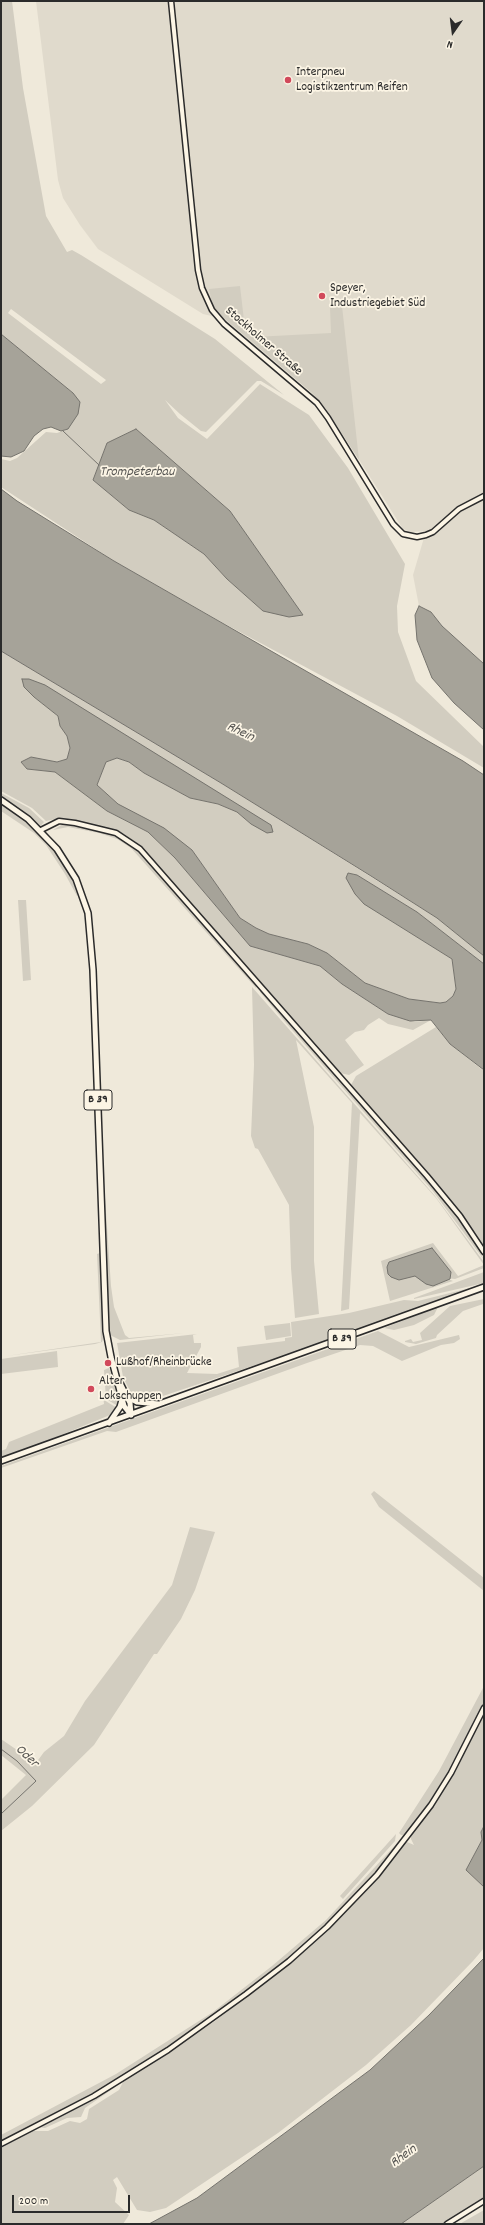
<!DOCTYPE html>
<meta charset="utf-8">
<style>
body{margin:0}
#map{position:relative;width:485px;height:2225px;overflow:hidden;background:#efe9da;font-family:Dekko,sans-serif}
canvas{display:block}
.frame{position:absolute;inset:0;border:2px solid #2b2b2b;pointer-events:none}
.north{position:absolute;left:433px;top:12px;width:40px;height:40px;-webkit-text-stroke:3px #fcf5e5;paint-order:stroke;rotate:194deg;font-size:11px;font-weight:700;line-height:16px;text-align:center;color:#2b2b2b}
.north::after{content:'';display:block;margin:auto;width:14px;height:18px;background:#2b2b2b;clip-path:polygon(50% 0,100% 100%,50% 72%,0 100%)}
.scale{position:absolute;left:12px;top:2195px;width:118px;height:18px;box-sizing:border-box;border:2px solid #2b2b2b;border-top:0;padding-left:5px;font-size:12px;line-height:14px;white-space:nowrap;color:#2b2b2b;-webkit-text-stroke:3px #fcf5e5;paint-order:stroke}
</style>
<div id="map">
<canvas width="485" height="2225"></canvas>
<div class="frame"></div>
<div class="north">N</div>
<div class="scale">200 m</div>
</div>
<script>
const ctx = document.querySelector('canvas').getContext('2d');
ctx.lineJoin = 'round';
function fill(path, color) { ctx.fillStyle = color; ctx.fill(path, 'evenodd'); }
const poly = rows => new Path2D(rows.map(r => 'M' + r).join(''));
function strokePath(path, color, width, dash) { ctx.strokeStyle = color; ctx.lineWidth = width; ctx.lineCap = dash ? 'butt' : 'round'; ctx.setLineDash(dash || []); ctx.stroke(path); }
function label(font, color, halo, rows, align = 'center') {
  ctx.font = font + ' Dekko,sans-serif'; ctx.lineWidth = 3.5; ctx.setLineDash([]); ctx.textBaseline = 'middle'; ctx.strokeStyle = halo; ctx.fillStyle = color; for (const [text, x, y, turn = 0] of rows) {
    ctx.save(); ctx.translate(x, y); ctx.rotate((+turn || 0) * Math.PI / 180); ctx.textAlign = isNaN(turn) ? turn : align; if (halo) ctx.strokeText(text, 0, 0); ctx.fillText(text, 0, 0); ctx.restore();
  }
}
fill(poly([
 [36,1,484,1,484,664,442,626,431,612,419,606,413,575,426,531,411,532,403,529,337,425,312,393,224,319,203,314,98,249,80,225,63,198,58,180]
]), '#e0dacc');
fill(poly([
 [1,1,12,1,23,88,46,216,67,252,72,250,81,255,215,339,284,395,261,381,257,381,206,432,201,431,180,414,165,400,178,418,207,439,260,384,309,415,348,468,405,564,397,606,398,632,416,681,484,747,484,768,397,716,223,623,114,561,1,487,1,459,10,461,17,458,46,432,57,433,68,429,73,393,1,334],
 [11,309,106,380,105,381,101,384,8,313],
 [136,429,230,511,302,614,263,611,227,579,204,554,154,520,129,510,93,480,107,443],
 [240,286,245,329,254,337,331,333,330,307,342,306,359,460,326,409,312,393,217,312,212,303,209,289],
 [1,651,221,783,437,918,484,956,484,964,417,912,357,875,348,873,346,878,374,910,452,959,456,989,453,996,446,1002,440,1003,409,999,365,983,327,953,308,944,269,934,256,928,240,918,192,850,118,804,97,785,106,762,117,758,129,762,144,773,190,798,218,804,237,812,251,824,273,832,24,687,34,697,58,716,60,726,67,736,70,748,67,759,57,762,31,757,21,762,27,769,55,772,107,811,148,832,175,858,250,946,320,966,342,984,388,1014,415,1022,431,1020,413,1030,388,1024,379,1018,368,1025,364,1030,355,1032,345,1040,364,1065,349,1075,340,1073,134,841,124,834,104,827,61,818,46,821,32,808,1,791],
 [1,793,29,808,44,822,37,830,62,861,78,892,77,896,65,874,46,845,34,833,1,811],
 [63,824,115,834,133,845,257,985,256,988,131,848,117,839,99,833,68,827,53,830],
 [18,900,26,900,31,980,23,981],
 [252,987,435,1196,481,1258,484,1262,484,1268,455,1279,446,1278,453,1281,390,1301,381,1261,433,1243,458,1276,484,1265,436,1198,360,1113,349,1309,341,1311,352,1103,296,1040,314,1127,314,1261,319,1314,295,1318,291,1268,289,1205,258,1149,255,1148,251,1136,254,1065],
 [260,987,438,1192,473,1239,484,1260,432,1190,286,1023,260,992],
 [436,1027,450,1044,484,1071,484,1248,446,1194,351,1085,356,1076],
 [102,1153,111,1286,114,1307,125,1335,129,1338,184,1333,120,1340,110,1335],
 [100,1253,104,1336,102,1342,95,1344,6,1356,101,1342,97,1254],
 [484,1272,484,1283,414,1299,414,1298],
 [482,1285,327,1341,151,1400,138,1401,138,1398,130,1391,123,1377,117,1343,197,1334,193,1335,194,1343,201,1343,201,1347,187,1373,217,1374,239,1367,237,1347,285,1341,285,1338,292,1337,291,1322,349,1313,404,1300,418,1301],
 [484,1299,483,1304,463,1311,437,1335,436,1338,416,1344,405,1342,405,1341,411,1339,413,1342,422,1340,420,1333,450,1306],
 [438,1307,434,1315,414,1325,394,1330,384,1328],
 [290,1323,291,1336,266,1340,264,1326],
 [378,1331,409,1347,459,1335,460,1339,454,1343,441,1345,402,1361,373,1346,360,1345,307,1363,116,1432,107,1431,1,1468,1,1466],
 [57,1351,58,1367,1,1374,1,1359],
 [109,1368,119,1395,118,1406,106,1399,104,1370],
 [103,1395,104,1400,117,1408,110,1415,44,1442,1,1457,1,1451,6,1449,9,1442,104,1404],
 [374,1491,484,1578,484,1591,379,1507,371,1494],
 [190,1527,215,1532,195,1590,181,1619,157,1654,154,1654,94,1745,32,1806,1,1831,1,1800,26,1775,1,1755,1,1739,36,1763,44,1752,64,1736,85,1701,172,1585],
 [484,1686,484,1703,457,1758,428,1806,406,1836,401,1835,399,1833,439,1771],
 [484,1714,484,1826,481,1832,482,1840,466,1870,484,1887,484,1948,473,1961,411,2025,366,2065,278,2133,166,2208,150,2212,137,2210,117,2177,113,2180,117,2188,115,2202,129,2215,123,2224,1,2224,1,2146,30,2131,48,2131,70,2121,80,2123,87,2119,89,2109,119,2090,124,2080,215,2021,305,1951,357,1900,404,1844,407,1842,414,1845,411,1839,411,1835,451,1778],
 [396,1834,395,1841,343,1899,340,1896],
 [400,1840,402,1840,350,1902,312,1938,233,2003,167,2049,122,2078,1,2141,1,2135,116,2074,213,2012,272,1966,326,1920],
 [117,2084,114,2088,85,2108,81,2117,67,2118,45,2128,37,2127],
 [484,2166,484,2199,444,2224,401,2224],
 [484,2210,484,2224,460,2224,463,2222]
]), '#d2cdc0');
const water = poly([
 [1,334,73,393,80,402,78,414,68,429,61,431,51,427,43,429,34,436,24,451,11,457,1,456,1,334],
 [136,429,230,511,303,615,289,617,263,611,227,579,204,554,154,520,129,510,93,480,107,443,136,429],
 [1,489,17,501,114,561,463,761,484,775,484,956,437,918,371,876,221,783,1,651,1,489],
 [419,606,431,612,442,626,484,664,484,730,454,703,432,678,417,640,415,615,419,606],
 [22,679,29,679,45,685,271,825,273,832,267,833,251,824,237,812,218,804,190,798,144,773,129,762,117,758,106,762,97,785,118,804,164,828,192,850,240,918,256,928,269,934,308,944,327,953,365,983,409,999,440,1003,446,1002,453,996,456,989,452,959,364,904,355,894,346,878,348,873,357,875,417,912,484,964,484,1070,450,1044,431,1020,410,1021,388,1014,342,984,320,966,250,946,175,858,148,832,107,811,55,772,27,769,21,762,31,757,57,762,67,759,70,748,67,736,60,726,58,716,34,697,24,687,22,679],
 [432,1248,451,1272,450,1279,433,1286,426,1284,415,1276,399,1280,391,1277,388,1274,387,1267,389,1262,432,1248],
 [484,1826,484,1887,466,1870,482,1840,481,1832,484,1826],
 [484,1958,484,2166,401,2224,149,2224,197,2198,370,2070,429,2015,484,1958]
]);
fill(water, '#a6a399');
strokePath(water, '#75736d', 1);
strokePath(poly([
 [63,431,99,465],
 [1,1749,17,1761,36,1781,1,1814]
]), '#75736d', 1);
const minor = poly([
 [171,1,198,270,202,288,212,310,224,324,317,403,328,418,393,524,403,534,417,537,426,535,433,532,459,509,484,496],
 [41,830,59,821,75,823,116,833,140,849,427,1176,460,1216,484,1252],
 [1,2144,94,2096,168,2050,246,1994,289,1961,327,1927,377,1875,431,1805,451,1773,484,1708],
 [447,2224,484,2201]
]);
const major = poly([
 [1,800,28,819,57,849,76,879,88,913,93,970,106,1331,111,1357,124,1406,131,1415],
 [120,1383,130,1403,131,1415],
 [128,1397,137,1402,159,1404],
 [109,1423,120,1407,122,1400],
 [1,1461,484,1287]
]);
strokePath(minor, '#2b2b2b', 7);
strokePath(major, '#2b2b2b', 8);
strokePath(minor, '#fcf5e5', 4);
strokePath(major, '#fcf5e5', 5);
for (const [x, y, r, color] of [
 [288,80,4,"#d1495b"],
 [322,296,4,"#d1495b"],
 [108,1363,4,"#d1495b"],
 [91,1389,4,"#d1495b"]
]) { const dot = new Path2D(); dot.arc(x, y, r, 0, 2 * Math.PI); ctx.fillStyle = color; ctx.fill(dot); strokePath(dot, '#fcf5e5', 1.5); }
for (const [x, y, w] of [
 [98,1100,28],
 [342,1339,28]
]) { const box = new Path2D(); box.roundRect(x - w / 2, y - 10, w, 20, 3); ctx.fillStyle = '#fcf5e5'; ctx.fill(box); strokePath(box, '#2b2b2b', 1); }
label('bold 12px', '#2b2b2b', null, [
 ["B 39",98,1100],
 ["B 39",342,1339]
]);
label('13px', '#2b2b2b', '#fcf5e5', [
 ["Interpneu",296,73],
 ["Logistikzentrum Reifen",296,88],
 ["Speyer,",330,289],
 ["Industriegebiet Süd",330,304],
 ["Lußhof/Rheinbrücke",116,1363],
 ["Alter",99,1382],
 ["Lokschuppen",99,1397]
], 'left');
label('13px', '#2b2b2b', '#fcf5e5', [
 ["Stockholmer Straße",263,342,41]
]);
label('italic 14px', '#565552', '#fcf5e5', [
 ["Trompeterbau",137,473],
 ["Rhein",240,733,25],
 ["Oder",26,1757,43],
 ["Rhein",404,2157,-36]
]);
</script>
